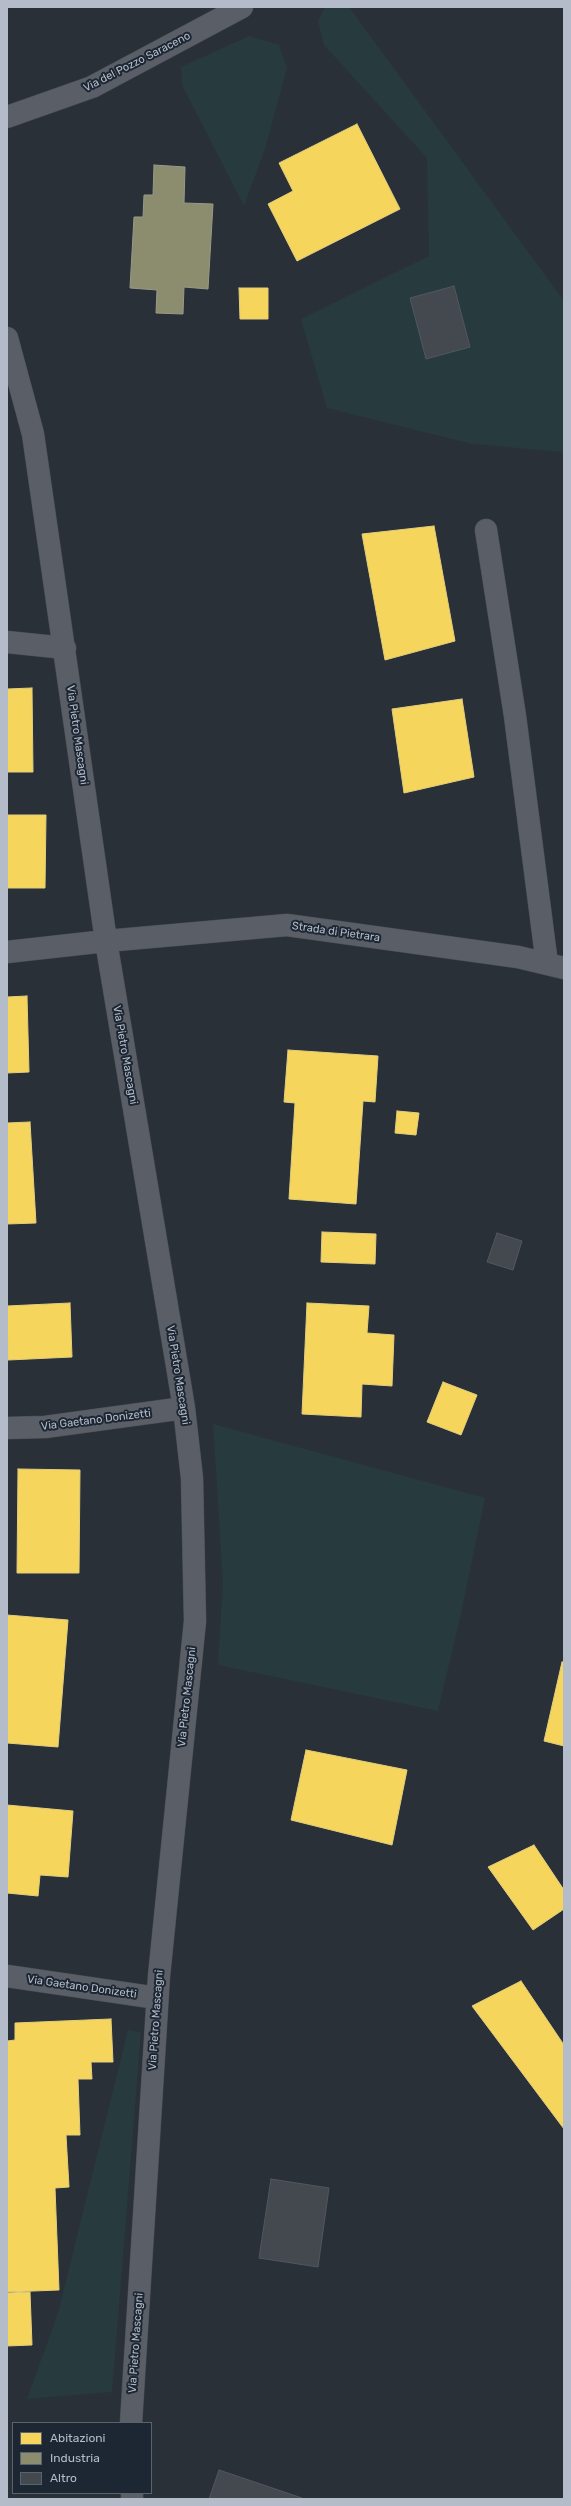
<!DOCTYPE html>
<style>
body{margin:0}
#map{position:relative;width:571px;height:2506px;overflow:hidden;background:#2a3038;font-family:Rubik,sans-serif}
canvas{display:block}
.frame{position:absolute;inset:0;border:8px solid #b4bcc9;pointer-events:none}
.legend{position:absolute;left:12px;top:2422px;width:140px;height:72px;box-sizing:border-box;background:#1d2633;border:1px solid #59626f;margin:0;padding:5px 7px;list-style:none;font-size:12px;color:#b4bcc9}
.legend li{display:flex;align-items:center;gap:8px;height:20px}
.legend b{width:20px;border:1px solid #59626f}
</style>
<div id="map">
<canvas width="571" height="2506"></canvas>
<div class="frame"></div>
<ul class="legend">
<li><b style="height:11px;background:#f6d55c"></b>Abitazioni</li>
<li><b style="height:11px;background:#8c8c6e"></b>Industria</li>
<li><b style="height:11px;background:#444950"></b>Altro</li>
</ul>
</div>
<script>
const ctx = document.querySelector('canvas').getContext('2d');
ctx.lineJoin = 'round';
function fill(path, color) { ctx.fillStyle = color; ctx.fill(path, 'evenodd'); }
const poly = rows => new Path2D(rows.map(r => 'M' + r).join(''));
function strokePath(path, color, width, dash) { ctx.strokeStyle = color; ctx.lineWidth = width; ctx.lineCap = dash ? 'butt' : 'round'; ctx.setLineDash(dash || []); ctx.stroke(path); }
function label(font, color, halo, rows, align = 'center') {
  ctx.font = font + ' Rubik,sans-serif'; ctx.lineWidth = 4; ctx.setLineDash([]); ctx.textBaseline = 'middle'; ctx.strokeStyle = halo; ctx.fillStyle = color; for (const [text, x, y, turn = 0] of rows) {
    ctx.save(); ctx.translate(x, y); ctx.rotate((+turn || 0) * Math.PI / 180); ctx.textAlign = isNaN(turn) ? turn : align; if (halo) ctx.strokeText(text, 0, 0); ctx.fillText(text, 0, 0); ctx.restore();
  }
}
fill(poly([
 [325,7,349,7,564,301,564,452,472,444,327,408,301,319,429,256,427,158,324,45,318,21],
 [249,36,279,45,287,68,265,149,244,206,182,85,181,67],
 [213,1424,485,1498,460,1618,438,1711,218,1665,223,1582],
 [128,2030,141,2032,112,2392,27,2399,58,2313]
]), '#273a3e');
const homes = poly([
 [357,124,400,209,297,261,268,204,293,191,279,163,357,124],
 [239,288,268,288,268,319,240,319,239,288],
 [434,526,455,641,385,660,362,534,434,526],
 [32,688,33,772,7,772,7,689,32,688],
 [462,699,474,777,404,793,392,709,462,699],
 [7,815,46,815,45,888,7,888,7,815],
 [27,996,29,1072,7,1073,7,997,27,996],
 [288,1050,378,1056,375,1102,363,1101,356,1204,289,1199,295,1103,284,1102,288,1050],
 [397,1111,419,1113,416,1135,395,1133,397,1111],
 [30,1122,36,1223,7,1224,7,1123,30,1122],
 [322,1232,376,1234,375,1264,321,1262,322,1232],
 [70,1303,72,1357,8,1360,7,1306,70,1303],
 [307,1303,369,1306,367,1333,394,1335,392,1386,362,1384,361,1417,302,1414,307,1303],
 [443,1382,477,1395,461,1435,427,1422,443,1382],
 [18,1469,80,1470,79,1573,17,1573,18,1469],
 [7,1615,68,1620,58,1747,7,1743,7,1615],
 [562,1662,564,1662,564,1746,544,1741,562,1662],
 [306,1750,407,1770,392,1845,291,1820,306,1750],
 [7,1805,73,1811,68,1877,40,1875,38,1896,7,1893,7,1805],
 [534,1845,564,1890,564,1909,533,1930,488,1867,534,1845],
 [521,1981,564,2045,564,2129,472,2006,521,1981],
 [111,2019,113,2062,91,2062,92,2079,78,2079,80,2135,66,2135,69,2187,55,2188,59,2290,7,2292,7,2041,15,2040,15,2023,111,2019],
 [30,2292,32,2345,7,2346,7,2293,30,2292]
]);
fill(homes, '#f6d55c');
strokePath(homes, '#e2ce7d', 1);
const industry = poly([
 [154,165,185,167,184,203,213,204,208,289,184,287,183,314,156,313,157,290,130,288,134,217,143,217,144,195,153,195,154,165]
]);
fill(industry, '#8c8c6e');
strokePath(industry, '#989a89', 1);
const building = poly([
 [454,286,470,347,426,359,410,298,454,286],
 [497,1233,522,1241,513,1270,487,1262,497,1233],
 [271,2179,329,2188,318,2267,259,2258,271,2179],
 [219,2470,302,2498,301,2499,209,2499,219,2470]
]);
fill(building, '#444950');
strokePath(building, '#52575f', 1);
const minor = poly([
 [7,117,92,87,242,7],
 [7,338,33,434,106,941,184,1408,192,1478,195,1621,159,1976,131,2423],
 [486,530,515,716,547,964],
 [7,642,65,648],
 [7,952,106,941,287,925,518,957,564,968],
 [7,1428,45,1427,184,1408],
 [7,1976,157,1998],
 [132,2493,132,2499]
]);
strokePath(minor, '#484c53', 23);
strokePath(minor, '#5a5e66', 22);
label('11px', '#b4bcc9', '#1d2633', [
 ["Via del Pozzo Saraceno",137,62,-27],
 ["Via Pietro Mascagni",77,735,82],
 ["Strada di Pietrara",336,932,8],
 ["Via Pietro Mascagni",125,1055,80],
 ["Via Pietro Mascagni",178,1375,81],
 ["Via Gaetano Donizetti",96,1420,-7],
 ["Via Pietro Mascagni",187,1697,-84],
 ["Via Gaetano Donizetti",82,1987,8],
 ["Via Pietro Mascagni",156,2020,-86],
 ["Via Pietro Mascagni",136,2343,-86]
]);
</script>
